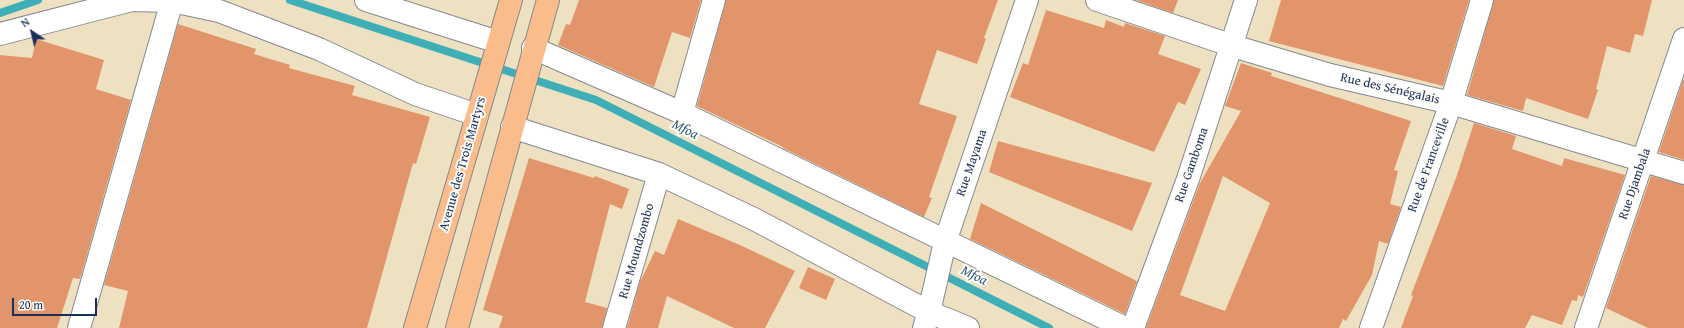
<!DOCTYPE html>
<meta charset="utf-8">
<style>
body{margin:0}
#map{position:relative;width:1684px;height:328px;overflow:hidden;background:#eee1c1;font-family:"Gentium Book Plus",serif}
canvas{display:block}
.north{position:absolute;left:12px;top:12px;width:40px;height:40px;-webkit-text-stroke:3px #fdfcf7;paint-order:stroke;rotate:325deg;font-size:11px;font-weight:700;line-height:16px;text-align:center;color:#1b2f5e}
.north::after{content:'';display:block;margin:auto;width:14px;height:18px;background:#1b2f5e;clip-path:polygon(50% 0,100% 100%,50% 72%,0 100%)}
.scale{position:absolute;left:12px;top:298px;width:85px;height:18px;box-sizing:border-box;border:2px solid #1b2f5e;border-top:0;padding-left:5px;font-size:12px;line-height:14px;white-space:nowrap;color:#1b2f5e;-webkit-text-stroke:3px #fdfcf7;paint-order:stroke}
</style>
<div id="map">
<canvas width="1684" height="328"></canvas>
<div class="north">N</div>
<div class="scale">20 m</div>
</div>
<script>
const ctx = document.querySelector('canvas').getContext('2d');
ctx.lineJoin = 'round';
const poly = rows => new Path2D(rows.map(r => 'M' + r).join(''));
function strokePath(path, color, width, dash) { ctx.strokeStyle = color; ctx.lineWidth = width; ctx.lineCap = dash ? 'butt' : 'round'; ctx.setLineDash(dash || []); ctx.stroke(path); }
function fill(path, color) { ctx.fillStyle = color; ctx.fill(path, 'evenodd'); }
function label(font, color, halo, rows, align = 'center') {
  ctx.font = font + ' "Gentium Book Plus",serif'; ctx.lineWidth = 4; ctx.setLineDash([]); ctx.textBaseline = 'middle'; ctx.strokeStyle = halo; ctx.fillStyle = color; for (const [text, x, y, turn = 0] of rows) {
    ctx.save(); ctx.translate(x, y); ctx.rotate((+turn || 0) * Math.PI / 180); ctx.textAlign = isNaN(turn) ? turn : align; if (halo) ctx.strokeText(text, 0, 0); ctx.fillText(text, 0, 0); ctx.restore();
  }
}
strokePath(poly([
 [290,0,596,100,1049,328],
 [0,13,38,0]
]), '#3eafb6', 8);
fill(poly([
 [579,0,701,0,690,38,672,32,654,87,558,45,566,24,570,25],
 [726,0,998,0,984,38,986,39,977,64,937,50,919,104,957,116,929,197,932,198,924,217,783,148,783,147,697,106],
 [1136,0,1178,0,1173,13],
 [1281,0,1469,0,1443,86,1269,41],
 [1494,0,1652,0,1643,36,1635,34,1630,53,1607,46,1596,89,1598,90,1588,119,1526,98,1523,111,1467,95],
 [1046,10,1104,28,1106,20,1124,27,1125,23,1165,36,1158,54,1201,69,1185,105,1178,102,1154,152,1010,97,1023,63,1028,65],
 [178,24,256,49,254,54,290,65,289,68,355,86,352,95,430,117,416,164,413,163,367,328,119,328,128,291,104,285],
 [36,39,104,60,96,89,131,100,80,279,73,278,57,328,0,328,0,55,32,58],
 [1241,63,1272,73,1271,76,1411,121,1394,170,1398,171,1390,204,1401,207,1388,244,1379,241,1372,275,1346,321,1343,319,1339,328,1146,328,1200,183,1241,111,1225,106],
 [1223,176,1270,203,1225,311,1180,295],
 [1683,80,1684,80,1684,160,1659,152],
 [1474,123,1516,136,1512,149,1562,166,1564,158,1625,175,1583,297,1578,295,1577,301,1572,300,1562,325,1532,315,1525,328,1401,328,1413,296,1411,295,1456,178],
 [998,141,1152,183,1132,231,989,172],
 [529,158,594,178,595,176,629,189,622,209,610,204,585,302,607,308,602,328,499,328,503,316,483,310],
 [1651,176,1684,185,1684,328,1648,328,1606,308],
 [981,203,1137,281,1125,314,970,239],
 [678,219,740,245,795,271,765,328,734,328,667,296,658,328,627,328,640,282,655,251,664,255],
 [808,267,835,279,826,300,799,288]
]), '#e2956a');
const minor = poly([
 [366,0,498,42],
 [1097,0,1233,46,1330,75,1451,103,1684,173],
 [0,34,132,0,172,1,219,11,319,49,415,94,477,115],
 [533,48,682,113,1125,328],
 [682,113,714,0],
 [512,127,659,174,754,219,929,312,968,328],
 [79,328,172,1],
 [614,328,659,174],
 [924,328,929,312,945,242,1027,0],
 [1133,328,1188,179,1246,0],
 [1371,328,1451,103,1482,0],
 [1586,328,1684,39]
]);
const primary = poly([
 [415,328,511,0],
 [457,328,548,0]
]);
strokePath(minor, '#848890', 24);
strokePath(primary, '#848890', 24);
strokePath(minor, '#fff', 22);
strokePath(primary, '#f9bc8a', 22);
label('13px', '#1b2f5e', '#fdfcf7', [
 ["Rue des Sénégalais",1390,89,13],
 ["Rue Mayama",972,163,-71],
 ["Avenue des Trois Martyrs",463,164,-74],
 ["Rue Gamboma",1192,165,-71],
 ["Rue de Franceville",1429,165,-70],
 ["Rue Djambala",1635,184,-71],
 ["Rue Moundzombo",637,251,-74]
]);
label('italic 14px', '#275c7d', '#fdfcf7', [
 ["Mfoa",685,130,27],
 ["Mfoa",974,276,27]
]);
</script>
